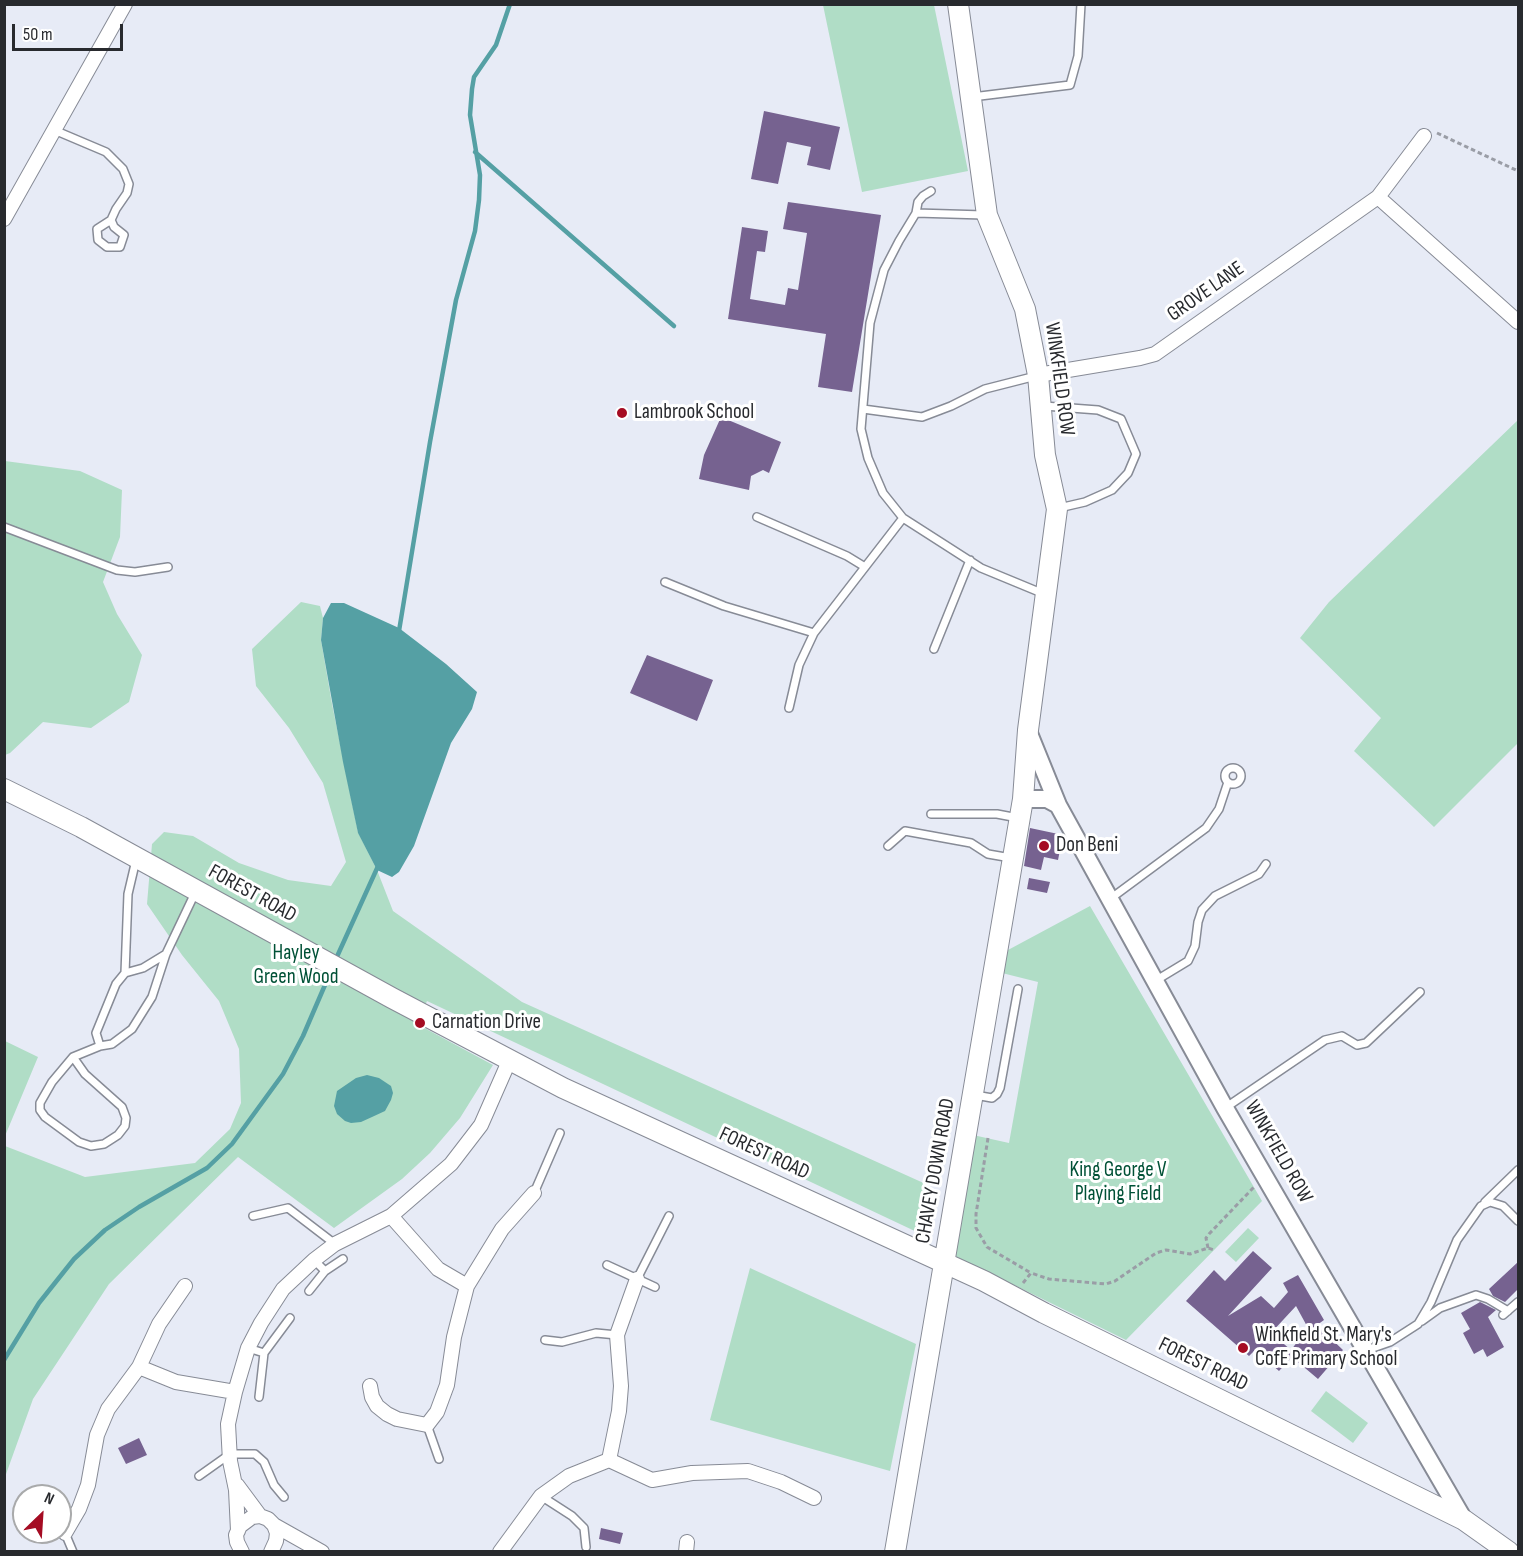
<!DOCTYPE html>
<style>
body{margin:0}
#map{position:relative;width:1523px;height:1556px;overflow:hidden;background:#e7ebf6;font-family:"Sofia Sans Condensed",sans-serif}
canvas{display:block}
.frame{position:absolute;inset:0;border:6px solid #282a2e;pointer-events:none}
.north{position:absolute;left:12px;top:1484px;width:60px;height:60px;box-sizing:border-box;background:#fff;border:2px solid #a9aaab;border-radius:50%;rotate:25deg;font-size:16px;font-weight:700;line-height:24px;text-align:center;color:#282a2e}
.north::after{content:'';display:block;margin:auto;width:21px;height:27px;background:#a50c23;clip-path:polygon(50% 0,100% 100%,50% 72%,0 100%)}
.scale{position:absolute;left:12px;top:24px;width:111px;height:27px;box-sizing:border-box;border:3px solid #282a2e;border-top:0;padding-left:8px;font-size:18px;line-height:21px;white-space:nowrap;color:#282a2e;-webkit-text-stroke:4px #fff;paint-order:stroke}
</style>
<div id="map">
<canvas width="1523" height="1556"></canvas>
<div class="frame"></div>
<div class="north">N</div>
<div class="scale">50 m</div>
</div>
<script>
const ctx = document.querySelector('canvas').getContext('2d');
ctx.lineJoin = 'round';
function fill(path, color) { ctx.fillStyle = color; ctx.fill(path, 'evenodd'); }
const poly = rows => new Path2D(rows.map(r => 'M' + r).join(''));
function strokePath(path, color, width, dash) { ctx.strokeStyle = color; ctx.lineWidth = width; ctx.lineCap = dash ? 'butt' : 'round'; ctx.setLineDash(dash || []); ctx.stroke(path); }
function label(font, color, halo, rows, align = 'center') {
  ctx.font = font + ' "Sofia Sans Condensed",sans-serif'; ctx.lineWidth = 6; ctx.setLineDash([]); ctx.textBaseline = 'middle'; ctx.strokeStyle = halo; ctx.fillStyle = color; for (const [text, x, y, turn = 0] of rows) {
    ctx.save(); ctx.translate(x, y); ctx.rotate((+turn || 0) * Math.PI / 180); ctx.textAlign = isNaN(turn) ? turn : align; if (halo) ctx.strokeText(text, 0, 0); ctx.fillText(text, 0, 0); ctx.restore();
  }
}
fill(poly([
 [823,5,934,5,968,171,862,192],
 [1518,420,1518,743,1434,827,1354,751,1381,718,1300,638,1329,602],
 [5,461,80,471,122,490,120,537,103,582,117,614,142,655,129,702,91,728,43,722,10,753,5,755],
 [301,602,320,606,323,618,321,640,332,704,358,832,377,870,393,911,522,1002,928,1185,919,1233,427,1001,417,1024,493,1065,460,1118,430,1153,402,1179,334,1228,238,1157,109,1284,33,1399,5,1477,5,1146,85,1177,195,1163,230,1129,241,1103,239,1049,219,1001,182,955,147,904,152,844,164,832,193,836,239,863,288,880,331,886,346,862,323,783,289,728,256,686,252,649],
 [1090,906,1262,1201,1126,1340,955,1256,973,1135,1009,1143,1038,982,1002,973,1008,950],
 [5,1041,38,1057,5,1136],
 [1248,1228,1259,1238,1236,1262,1225,1252],
 [750,1268,916,1344,890,1471,710,1420],
 [1326,1391,1368,1423,1353,1443,1311,1411]
]), '#b0ddc6');
fill(poly([
 [331,603,344,603,399,628,446,664,477,692,472,709,451,743,414,846,399,872,392,877,377,870,358,833,343,762,321,640,323,618],
 [367,1075,379,1078,391,1086,393,1093,391,1100,385,1111,372,1117,361,1122,351,1123,345,1121,337,1114,334,1106,337,1091,356,1078]
]), '#55a0a4');
strokePath(poly([
 [475,152,674,326],
 [399,631,430,442,456,300,475,231,479,200,480,175,470,115,472,89,474,77,496,45,510,4],
 [335,961,379,864],
 [4,1360,39,1303,74,1259,105,1230,139,1207,207,1168,232,1144,283,1074,303,1036,331,971]
]), '#55a0a4', 4.5);
fill(poly([
 [764,111,840,127,830,170,807,165,811,147,787,142,778,184,751,179],
 [788,202,881,215,852,392,818,387,826,334,728,319,742,227,768,231,765,252,757,251,750,299,785,305,788,288,798,290,807,233,783,229],
 [721,417,781,442,769,473,763,470,751,476,749,490,699,479,704,455],
 [647,655,713,680,697,721,630,693],
 [1030,828,1063,835,1058,860,1044,857,1041,870,1024,866],
 [1029,878,1050,882,1047,893,1027,889],
 [1253,1251,1272,1268,1228,1316,1261,1296,1274,1308,1288,1292,1283,1283,1298,1275,1324,1320,1317,1325,1343,1350,1318,1379,1292,1357,1279,1371,1255,1350,1249,1356,1186,1301,1214,1270,1225,1281],
 [1296,1306,1308,1328,1291,1350,1271,1333],
 [1518,1262,1518,1289,1505,1302,1493,1296,1489,1289],
 [1480,1302,1496,1310,1488,1317,1504,1347,1487,1357,1483,1349,1474,1354,1463,1333,1470,1329,1461,1313],
 [139,1438,147,1455,126,1464,118,1448],
 [601,1528,623,1533,620,1544,599,1539]
]), '#766290');
const service = poly([
 [972,97,1070,85,1078,56,1081,4],
 [54,130,106,152,123,169,129,184,127,193,116,209,111,220,114,227,124,235,120,247,107,247,98,240,97,229,111,220],
 [916,213,918,202,923,196,931,191],
 [984,215,916,213,899,241,884,270,870,323,861,429,868,458,883,493,903,518,981,568,1044,594],
 [1044,406,1098,410,1121,419,1136,454,1128,473,1112,490,1085,502,1059,508],
 [863,409,922,417,951,406,985,389,1036,376],
 [757,517,847,556,865,567],
 [4,527,117,570,135,572,168,567],
 [665,582,724,606,814,633],
 [934,649,970,560],
 [789,708,799,665,814,633,903,518],
 '1225 776a8 8 0 1 1 16 0a8 8 0 1 1-16 0Z',
 [931,814,997,814,1018,818],
 [888,846,905,831,971,843,988,854,1011,858],
 [1110,899,1206,828,1219,809,1228,782],
 [166,954,143,968,125,973,116,984,96,1033,100,1046,112,1044,132,1029,152,997,166,954,195,893],
 [125,973,128,894,136,860],
 [1155,981,1188,961,1195,946,1198,922,1202,910,1215,896,1259,874,1266,864],
 [73,1057,85,1074,122,1107,126,1118,125,1126,118,1135,104,1144,91,1146,79,1142,45,1117,40,1110,40,1103,52,1082,73,1057,100,1046],
 [975,1095,992,1098,997,1094,1000,1088,1018,989],
 [1225,1108,1325,1040,1342,1036,1357,1045,1366,1043,1420,992],
 [534,1193,560,1133],
 [1485,1202,1518,1170],
 [253,1216,288,1208,335,1244],
 [314,1260,325,1271,343,1259],
 [607,1265,655,1287],
 [637,1279,669,1216],
 [309,1291,325,1271],
 [1503,1315,1518,1302],
 [1422,1321,1440,1308,1476,1295,1488,1299,1508,1311],
 [545,1340,562,1342,596,1333,617,1335],
 [248,1348,264,1353,259,1397],
 [1367,1350,1390,1342,1418,1324,1431,1302,1457,1240,1481,1206,1490,1202,1503,1206,1518,1221],
 [264,1353,290,1318],
 [427,1425,439,1459],
 [199,1476,230,1454,255,1454,264,1462,274,1485,284,1497],
 [541,1496,572,1516,584,1528,586,1547],
 [45,1533,65,1533,73,1552]
]);
const minor = poly([
 [1378,197,1518,322],
 [4,219,125,4],
 [1038,375,1140,358,1155,354,1378,197,1424,136],
 [391,1216,438,1269,467,1286],
 [139,1367,159,1324,185,1286],
 [370,1386,372,1397,377,1406,387,1414,397,1419,427,1425,437,1412,447,1385,454,1337,467,1286,502,1229,534,1193],
 [609,1460,619,1411,621,1386,617,1335,637,1279],
 [237,1485,260,1516],
 [274,1525,322,1552],
 [238,1531,236,1490,230,1461,228,1424,235,1392,248,1348,261,1323,283,1289,314,1260,335,1244,391,1216,451,1164,481,1125,510,1059],
 [65,1533,79,1509,88,1485,97,1435,108,1409,139,1367,176,1382,235,1392],
 [242,1552,237,1542,236,1535,240,1526,252,1517,260,1516,268,1519,274,1525,277,1533,276,1541,271,1552],
 [500,1552,541,1496,569,1476,609,1460,652,1480,692,1473,748,1471,781,1482,814,1498],
 [686,1552,687,1542]
]);
const tertiary = poly([
 [1028,731,1058,805],
 [1023,799,1047,799,1058,805,1225,1108,1464,1520]
]);
const secondary = poly([
 [4,789,81,827,392,998,563,1088,984,1281,1044,1313,1464,1520,1509,1552],
 [895,1552,1023,799,1028,730,1057,509,1045,455,1038,375,1025,309,987,215,958,4]
]);
strokePath(service, '#878b96', 10);
strokePath(minor, '#878b96', 16);
strokePath(tertiary, '#878b96', 20);
strokePath(secondary, '#878b96', 22);
strokePath(poly([
 [1437,133,1518,171],
 [988,1138,976,1214,976,1228,987,1247,1031,1273],
 [1208,1248,1206,1238,1209,1234,1255,1186],
 [1023,1283,1031,1273,1049,1279,1106,1284,1115,1281,1156,1253,1166,1250,1190,1254,1208,1248,1214,1250]
]), '#9a9da6', 3, [4.5, 3]);
strokePath(service, '#fff', 7);
strokePath(minor, '#fff', 14);
strokePath(tertiary, '#fff', 16);
strokePath(secondary, '#fff', 20);
for (const [x, y, r, color] of [
 [622,413,6,"#a50c23"],
 [1044,846,6,"#a50c23"],
 [420,1023,6,"#a50c23"],
 [1243,1348,6,"#a50c23"]
]) { const dot = new Path2D(); dot.arc(x, y, r, 0, 2 * Math.PI); ctx.fillStyle = color; ctx.fill(dot); strokePath(dot, '#fff', 2); }
label('21px', '#282a2e', '#fff', [
 ["GROVE LANE",1206,292,-35],
 ["WINKFIELD ROW",1059,379,82],
 ["FOREST ROAD",252,894,29],
 ["WINKFIELD ROW",1278,1152,60],
 ["FOREST ROAD",764,1154,25],
 ["CHAVEY DOWN ROAD",936,1171,-80],
 ["FOREST ROAD",1203,1365,26]
]);
label('21px', '#282a2e', '#fff', [
 ["Lambrook School",634,413],
 ["Don Beni",1056,846],
 ["Carnation Drive",432,1023],
 ["Winkfield St. Mary's",1255,1336],
 ["CofE Primary School",1255,1360]
], 'left');
label('21px', '#005136', '#fff', [
 ["Hayley",296,954],
 ["Green Wood",296,978],
 ["King George V",1118,1171],
 ["Playing Field",1118,1195]
]);
</script>
